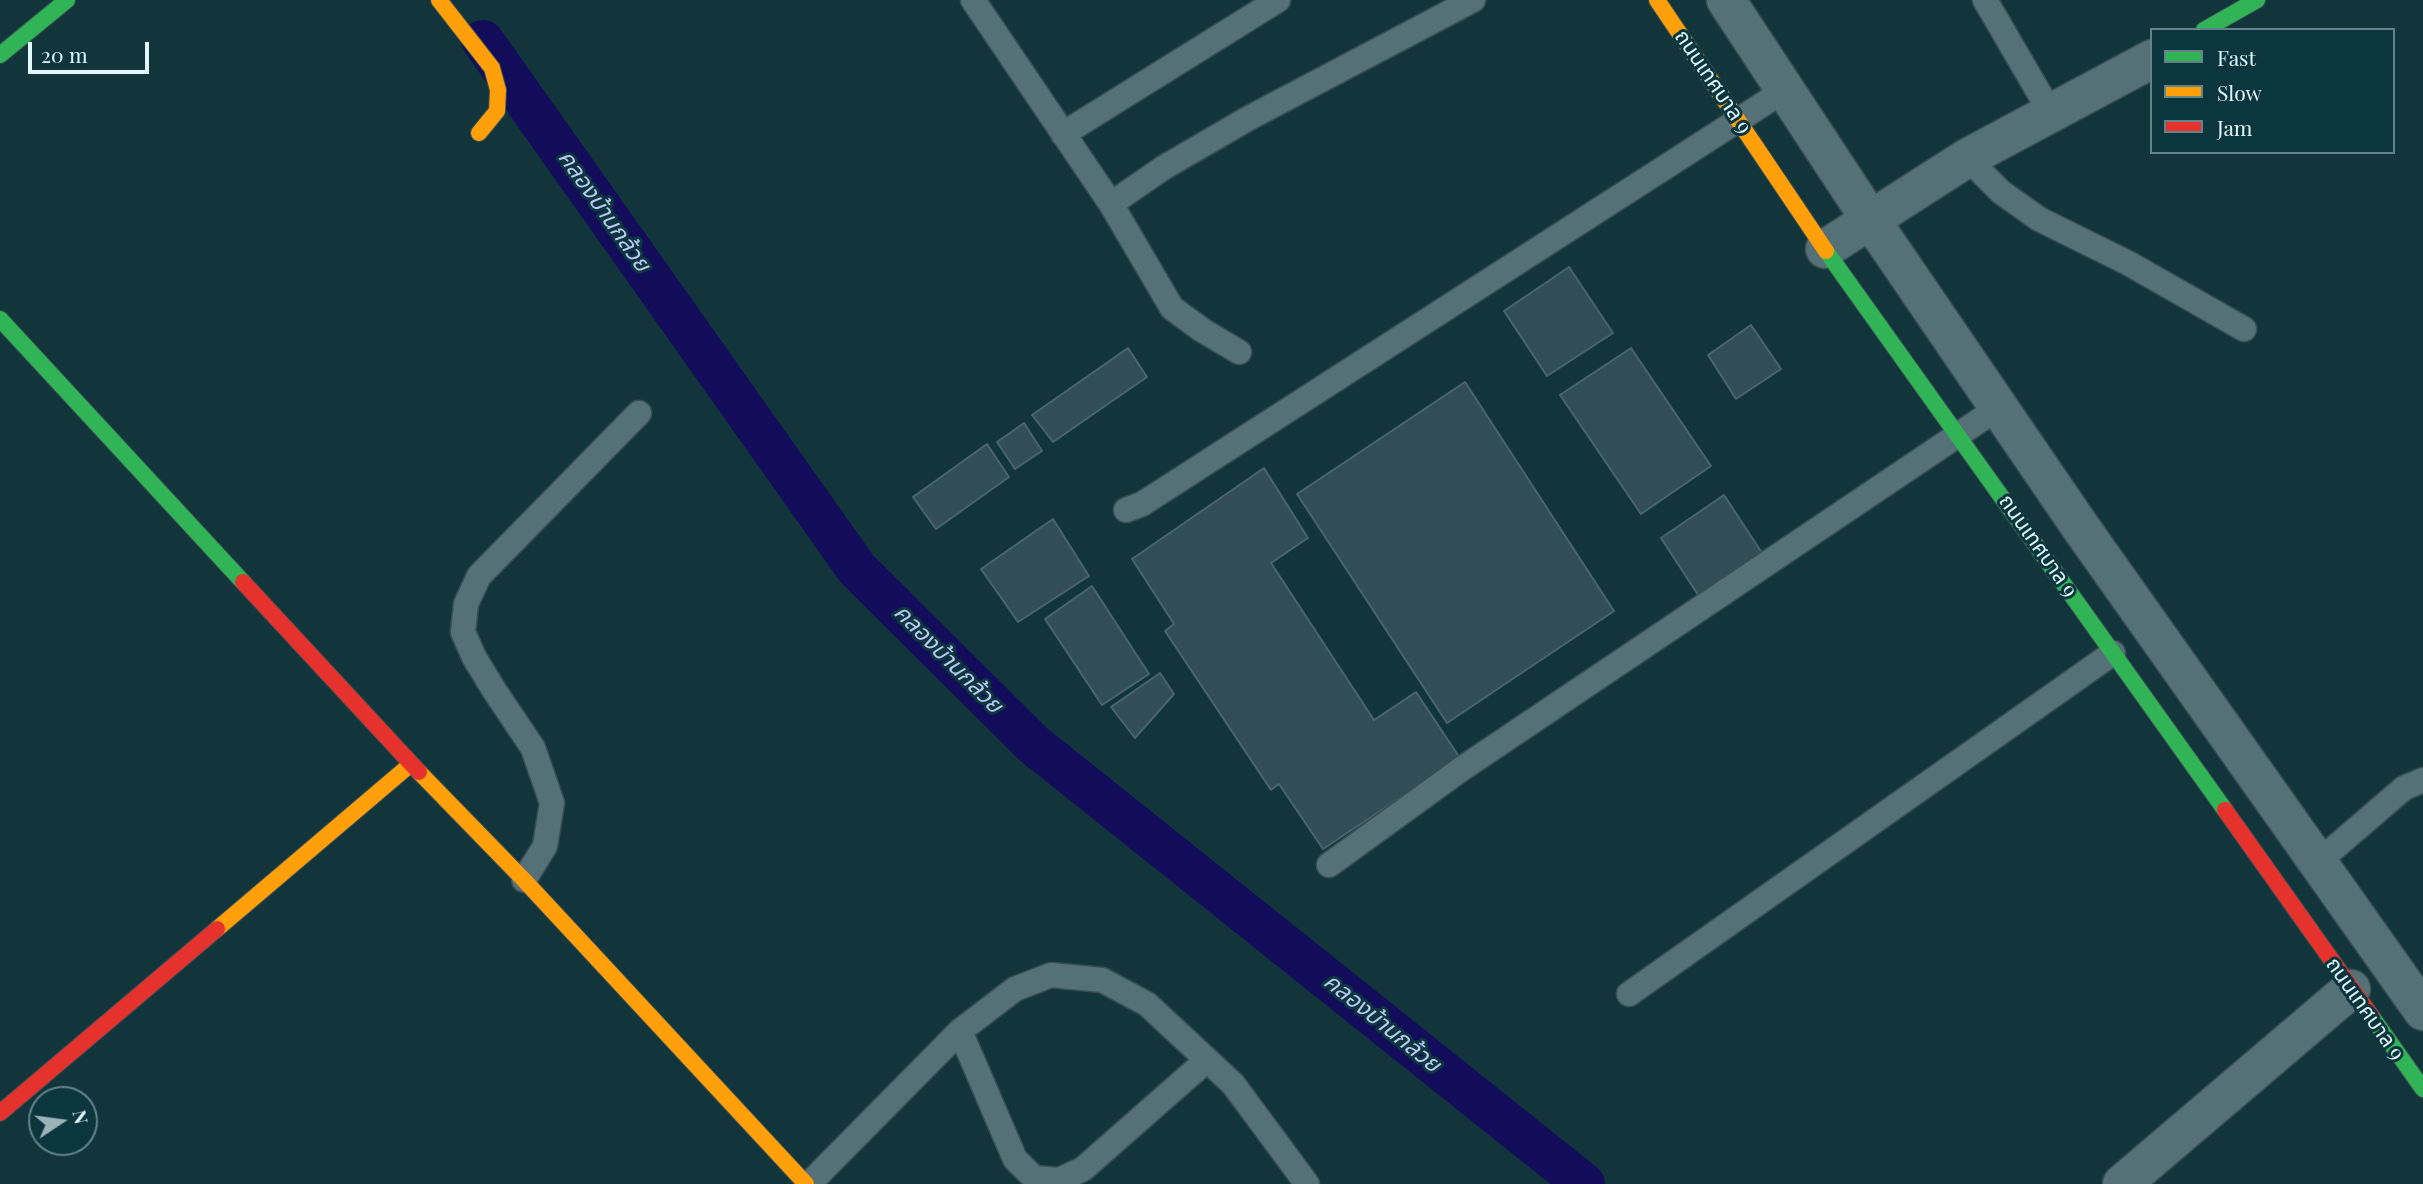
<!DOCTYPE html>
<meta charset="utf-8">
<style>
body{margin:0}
#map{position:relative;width:2423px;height:1184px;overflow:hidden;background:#12353c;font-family:"Playfair Display",serif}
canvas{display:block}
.legend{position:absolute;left:2150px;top:28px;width:245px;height:126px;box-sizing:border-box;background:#0c363e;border:2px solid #62838a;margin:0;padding:9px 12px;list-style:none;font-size:21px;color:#e2f7fc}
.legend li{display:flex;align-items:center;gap:14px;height:35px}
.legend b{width:35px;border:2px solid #62838a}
.north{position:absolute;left:28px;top:1086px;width:70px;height:70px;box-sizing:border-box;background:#0c363e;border:2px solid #62838a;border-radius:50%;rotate:77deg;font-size:19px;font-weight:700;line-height:28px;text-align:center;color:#e2f7fc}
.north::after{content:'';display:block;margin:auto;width:24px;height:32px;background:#99b3b9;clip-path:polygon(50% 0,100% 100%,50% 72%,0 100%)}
.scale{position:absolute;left:28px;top:42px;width:121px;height:32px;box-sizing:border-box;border:4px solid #e2f7fc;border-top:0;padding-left:9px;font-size:21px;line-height:24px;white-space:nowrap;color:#e2f7fc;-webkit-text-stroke:5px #0c363e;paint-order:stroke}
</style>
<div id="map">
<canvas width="2423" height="1184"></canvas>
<ul class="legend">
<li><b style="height:9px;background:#30b455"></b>Fast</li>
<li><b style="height:9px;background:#ff9f0a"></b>Slow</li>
<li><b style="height:9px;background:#e5322d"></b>Jam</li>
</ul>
<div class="north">N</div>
<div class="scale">20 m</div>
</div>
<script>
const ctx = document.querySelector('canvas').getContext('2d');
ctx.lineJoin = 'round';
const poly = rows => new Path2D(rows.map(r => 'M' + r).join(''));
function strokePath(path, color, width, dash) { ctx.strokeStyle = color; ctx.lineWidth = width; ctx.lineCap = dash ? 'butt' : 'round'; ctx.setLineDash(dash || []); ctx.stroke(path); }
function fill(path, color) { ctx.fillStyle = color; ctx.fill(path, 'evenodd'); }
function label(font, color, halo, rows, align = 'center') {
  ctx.font = font + ' "Playfair Display","Noto Sans Thai",serif'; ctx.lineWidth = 6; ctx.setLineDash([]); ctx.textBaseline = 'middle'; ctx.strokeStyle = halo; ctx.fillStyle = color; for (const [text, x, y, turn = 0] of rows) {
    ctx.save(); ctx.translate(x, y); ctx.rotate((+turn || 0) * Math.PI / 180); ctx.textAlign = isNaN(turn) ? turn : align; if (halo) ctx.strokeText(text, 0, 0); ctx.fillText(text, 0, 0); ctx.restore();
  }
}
strokePath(poly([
 [483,41,857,569,1033,744,1584,1184]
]), '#130c5a', 42);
const building = poly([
 [1569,267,1613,333,1547,376,1504,311,1569,267],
 [1751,325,1781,369,1736,399,1708,355,1751,325],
 [1128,348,1147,377,1053,442,1032,415,1128,348],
 [1631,348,1711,466,1641,514,1560,395,1631,348],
 [1465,382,1614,611,1447,723,1297,494,1465,382],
 [1024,423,1042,451,1015,469,997,442,1024,423],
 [987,444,1009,477,936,529,913,497,987,444],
 [1264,468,1308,538,1271,563,1374,720,1416,692,1460,758,1323,849,1279,784,1271,790,1165,631,1174,624,1132,559,1264,468],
 [1724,495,1766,559,1702,601,1661,538,1724,495],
 [1053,519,1089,576,1018,622,981,569,1053,519],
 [1092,586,1149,674,1102,705,1045,619,1092,586],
 [1160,673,1174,694,1135,738,1111,707,1160,673]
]);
fill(building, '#324d56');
strokePath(building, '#49646d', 2);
const lane = poly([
 [973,0,1111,204,1163,168,1249,118,1473,0],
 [1985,0,2052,115],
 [1063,134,1278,0],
 [1967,158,2001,192,2039,219,2128,263,2244,329],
 [1111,204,1172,308,1202,330,1239,352],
 [1126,510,1142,504,1785,90],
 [2318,862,2404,788,2423,780],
 [1329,865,1460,770,1998,408],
 [524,880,545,846,552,803,533,748,494,690,474,657,463,632,466,604,479,576,639,413],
 [1629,994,2113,653],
 [960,1031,1015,1159,1034,1178,1059,1180,1083,1169,1207,1060],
 [809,1184,960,1031,1015,989,1051,975,1102,980,1147,1004,1233,1084,1307,1184]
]);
const street = poly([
 [1726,0,1870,219,2079,525,2423,1011],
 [1825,249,1967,158,2152,59],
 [2122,1184,2351,989]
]);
const fast = poly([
 [2204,30,2257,0],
 [0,55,67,0],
 [1826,251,2225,810],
 [0,319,243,582],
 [2372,1017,2423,1089]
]);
const slow = poly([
 [439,0,492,68,498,90,497,111,479,133],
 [1657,0,1826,251],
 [419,772,524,880,806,1184],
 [217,929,411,764]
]);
const jam = poly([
 [243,582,419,772],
 [2225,810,2372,1017],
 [0,1113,217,929]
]);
strokePath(lane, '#394e52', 27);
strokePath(street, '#394e52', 41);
strokePath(fast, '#394e52', 18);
strokePath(slow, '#394e52', 18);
strokePath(jam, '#394e52', 18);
strokePath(lane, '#557077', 24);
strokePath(street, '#557077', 38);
strokePath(fast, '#30b455', 16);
strokePath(slow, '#ff9f0a', 16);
strokePath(jam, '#e5322d', 16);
label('21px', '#e2f7fc', '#0c363e', [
 ["ถนนเทศบาล 9",1713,82,56],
 ["ถนนเทศบาล 9",2038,546,55],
 ["ถนนเทศบาล 9",2365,1009,55]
]);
label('italic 23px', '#bdc8f6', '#0c363e', [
 ["คลองบ้านกล้วย",604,211,55],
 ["คลองบ้านกล้วย",948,659,45],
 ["คลองบ้านกล้วย",1382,1023,39]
]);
</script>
